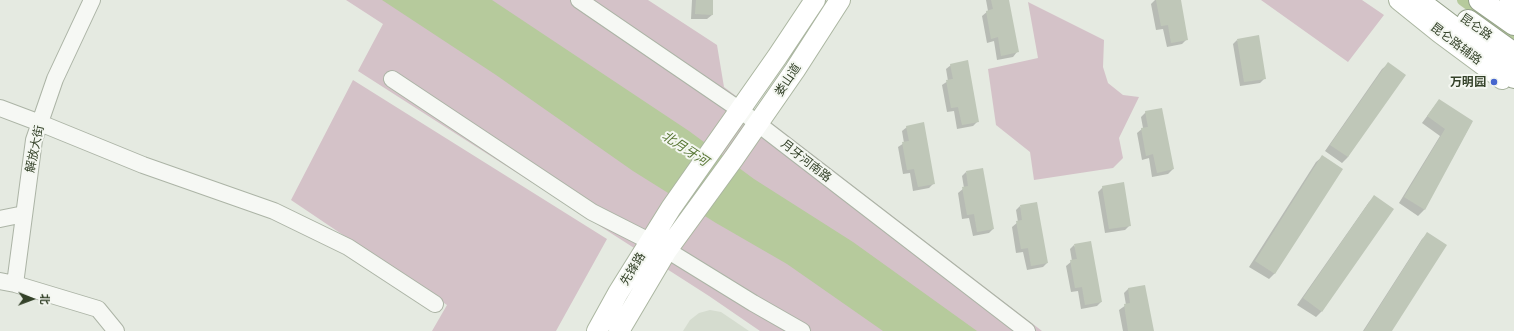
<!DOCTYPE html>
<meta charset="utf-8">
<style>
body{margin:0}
#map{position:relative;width:1514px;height:331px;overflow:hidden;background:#e5eae1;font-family:Raleway,"Noto Sans SC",sans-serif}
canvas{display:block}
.north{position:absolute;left:12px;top:279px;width:40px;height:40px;-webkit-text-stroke:3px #f4f7f1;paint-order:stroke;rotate:91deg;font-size:11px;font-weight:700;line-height:16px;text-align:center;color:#344229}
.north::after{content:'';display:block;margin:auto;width:14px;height:18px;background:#344229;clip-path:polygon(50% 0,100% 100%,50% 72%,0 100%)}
</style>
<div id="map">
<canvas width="1514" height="331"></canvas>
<div class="north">北</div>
</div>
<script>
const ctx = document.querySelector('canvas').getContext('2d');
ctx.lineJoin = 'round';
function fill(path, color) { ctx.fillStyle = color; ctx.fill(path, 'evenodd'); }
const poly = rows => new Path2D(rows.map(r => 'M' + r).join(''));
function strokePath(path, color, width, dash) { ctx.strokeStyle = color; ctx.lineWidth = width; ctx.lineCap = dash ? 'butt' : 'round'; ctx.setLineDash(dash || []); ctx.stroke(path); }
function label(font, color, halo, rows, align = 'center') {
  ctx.font = font + ' Raleway,"Noto Sans SC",sans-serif'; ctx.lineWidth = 4; ctx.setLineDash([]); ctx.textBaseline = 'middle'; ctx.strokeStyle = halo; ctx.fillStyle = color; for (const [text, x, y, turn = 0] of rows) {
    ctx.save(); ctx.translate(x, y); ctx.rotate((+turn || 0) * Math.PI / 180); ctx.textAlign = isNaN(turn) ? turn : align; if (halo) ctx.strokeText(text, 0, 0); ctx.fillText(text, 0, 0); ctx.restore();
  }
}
fill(poly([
 [710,310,721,312,749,331,683,331,690,320,699,313]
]), '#d5dccf');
fill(poly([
 [346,0,648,0,717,45,724,87,756,111,1042,331,760,331,709,296,358,71,383,24],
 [1261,0,1362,0,1384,15,1348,62],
 [1028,2,1104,40,1103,67,1108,83,1123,95,1139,97,1119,138,1123,158,1113,168,1034,180,1030,152,996,125,988,69,1038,58],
 [353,80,607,239,556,331,432,331,447,305,291,200]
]), '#d4c2c8');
fill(poly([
 [382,0,492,0,689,131,754,179,853,242,977,331,883,331,787,264,716,223,633,171,496,75]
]), '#b6ca9c');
fill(poly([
 [686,0,712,0,712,15,707,19,691,19,692,0],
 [986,0,1008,0,1017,52,1013,57,997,60,994,41,987,43,982,16,988,11],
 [1155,0,1180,0,1187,39,1182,44,1167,47,1163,29,1156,30,1151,4],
 [1237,40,1265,78,1260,83,1240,86,1233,44],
 [1388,64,1348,157,1342,163,1325,151,1382,69],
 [951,65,978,121,973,126,957,129,954,111,947,112,942,85,948,81,946,69],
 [1439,100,1472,122,1424,210,1418,216,1399,203,1440,136,1422,123],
 [1146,112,1173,169,1168,174,1152,177,1149,158,1142,160,1137,133,1143,128,1141,117],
 [907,127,934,183,929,188,913,191,910,173,903,174,898,147,904,143,902,131],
 [1322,157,1275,273,1269,279,1249,267,1316,162],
 [966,172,993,229,989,233,973,236,969,218,962,219,958,193,964,188,962,176],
 [1103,187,1130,225,1125,230,1105,233,1098,192],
 [1375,197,1321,312,1316,317,1297,305,1369,202],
 [1020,206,1047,263,1043,267,1027,270,1023,252,1016,253,1012,227,1018,222,1016,210],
 [1428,233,1391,331,1363,331,1422,239],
 [1074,245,1101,302,1097,306,1081,309,1078,291,1071,292,1066,266,1072,261,1070,249],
 [1144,286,1153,331,1123,331,1119,310,1126,305,1124,293,1128,289]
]), '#0003');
strokePath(poly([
 [1463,0,1514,37]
]), '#b6ca9c', 12);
fill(poly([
 [696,0,713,0,713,15,695,14],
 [991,0,1009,0,1019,52,1001,56,998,37,991,39,986,11,993,9],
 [1156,0,1181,0,1188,40,1171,43,1168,25,1161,26],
 [1259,35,1266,79,1244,82,1237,39],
 [968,60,979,122,962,125,958,107,951,108,946,80,953,79,950,64],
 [1388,62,1406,75,1348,157,1330,145],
 [1439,99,1473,121,1425,210,1404,197,1445,129,1427,116],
 [1162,108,1174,169,1157,173,1153,154,1146,156,1141,128,1148,127,1145,111],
 [924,122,935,184,918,187,914,169,907,170,902,142,909,141,906,126],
 [1322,155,1343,169,1275,274,1255,261],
 [983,168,994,229,977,232,974,214,967,215,962,187,968,186,966,171],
 [1124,182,1131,226,1109,229,1102,186],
 [1374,195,1394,209,1322,312,1303,298],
 [1037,202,1048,263,1031,266,1028,248,1021,249,1016,221,1022,220,1020,205],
 [1427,232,1447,245,1392,331,1364,331],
 [1091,241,1102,302,1085,305,1082,287,1075,288,1070,260,1077,259,1074,244],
 [1145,285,1154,331,1128,331,1124,304,1130,303,1128,288]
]), '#bfc7b8');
const minor = poly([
 [579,0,740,110,1027,331],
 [392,79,592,212,667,250,753,303,802,331],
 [0,108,40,123,143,165,274,211,348,247,435,304],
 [0,219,24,214],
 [0,281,15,284,98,309,116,331],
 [15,284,34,140,55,79,92,0]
]);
const major = poly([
 [1399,0,1440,33,1502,79],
 [597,331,618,293,671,208,777,57,815,0],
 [619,331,667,250,734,158,795,70,840,0]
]);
const highway = poly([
 [1417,0,1479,47,1514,77],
 [1480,0,1514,24],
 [1511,0,1514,2],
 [1468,21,1514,54]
]);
strokePath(minor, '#acb4a6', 18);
strokePath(major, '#abb6a1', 22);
strokePath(highway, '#94a189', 24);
strokePath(minor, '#f6f8f4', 16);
strokePath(major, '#fff', 20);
strokePath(highway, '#fff', 22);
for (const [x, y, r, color] of [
 [1494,82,4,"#4767ce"]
]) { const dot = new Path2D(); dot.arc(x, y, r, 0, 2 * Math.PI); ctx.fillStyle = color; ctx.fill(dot); strokePath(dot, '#f4f7f1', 1.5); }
label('12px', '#344229', '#f4f7f1', [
 ["昆仑路",1476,27,35],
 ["昆仑路辅路",1456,44,37],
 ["娄山道",788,80,-56],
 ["解放大街",35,149,-78],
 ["月牙河南路",806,161,38],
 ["先锋路",633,269,-59]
]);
label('bold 12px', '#344229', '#f4f7f1', [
 ["万明园",1486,82]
], 'right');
label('italic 13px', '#577633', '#f4f7f1', [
 ["北月牙河",685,149,33]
]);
</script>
